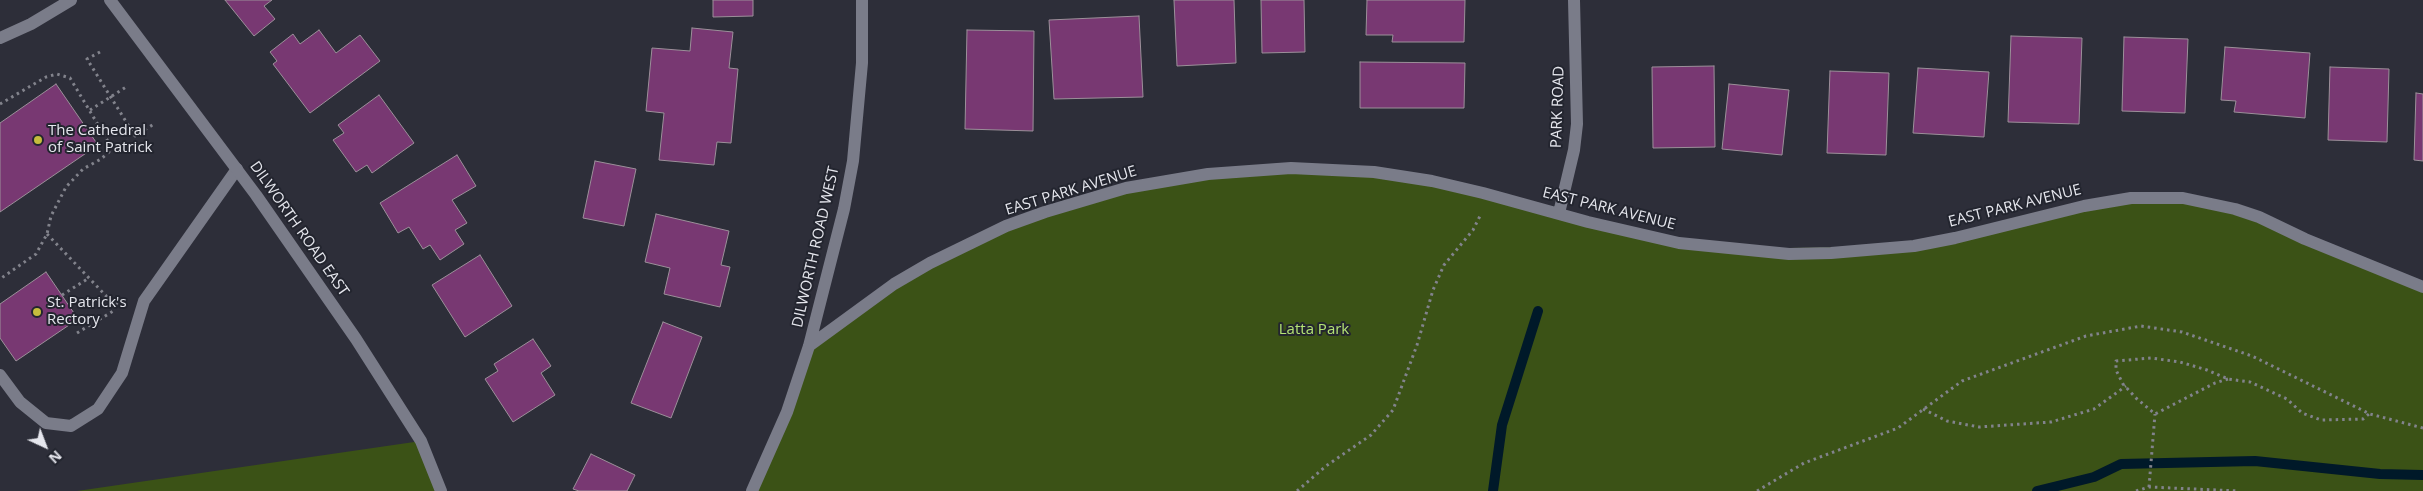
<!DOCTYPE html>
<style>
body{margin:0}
#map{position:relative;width:2423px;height:491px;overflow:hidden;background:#2d2e39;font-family:"Open Sans",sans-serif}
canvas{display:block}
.north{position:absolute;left:20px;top:421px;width:50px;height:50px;-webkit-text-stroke:4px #23252f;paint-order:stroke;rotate:137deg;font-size:14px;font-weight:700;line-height:20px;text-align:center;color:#e5e6ed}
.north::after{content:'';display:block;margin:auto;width:18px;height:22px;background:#e5e6ed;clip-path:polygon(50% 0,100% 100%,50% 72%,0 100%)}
</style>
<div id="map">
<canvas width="2423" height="491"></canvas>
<div class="north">N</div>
</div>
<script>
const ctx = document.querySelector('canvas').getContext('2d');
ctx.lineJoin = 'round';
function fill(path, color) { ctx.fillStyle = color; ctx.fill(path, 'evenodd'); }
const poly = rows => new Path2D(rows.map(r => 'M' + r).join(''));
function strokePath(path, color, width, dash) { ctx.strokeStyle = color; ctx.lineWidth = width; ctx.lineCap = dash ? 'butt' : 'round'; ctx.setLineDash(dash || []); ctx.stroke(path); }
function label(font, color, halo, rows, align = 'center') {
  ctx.font = font + ' "Open Sans",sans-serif'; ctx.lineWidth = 4; ctx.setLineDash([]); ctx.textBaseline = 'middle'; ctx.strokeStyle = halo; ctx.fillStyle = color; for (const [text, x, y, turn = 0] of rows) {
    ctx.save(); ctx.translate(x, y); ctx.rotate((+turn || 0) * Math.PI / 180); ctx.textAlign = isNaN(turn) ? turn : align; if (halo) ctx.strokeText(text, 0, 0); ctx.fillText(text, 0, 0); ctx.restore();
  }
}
fill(poly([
 [1374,172,1726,249,1914,246,2131,198,2235,209,2423,287,2423,491,752,491,809,346,894,284,1045,212,1208,174],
 [421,441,441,491,77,491]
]), '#3b5216');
strokePath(poly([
 [1493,491,1502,425,1538,311],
 [2037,491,2094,477,2121,464,2255,461,2380,474,2423,475]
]), '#001929', 10);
const building = poly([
 [225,0,272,0,264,6,275,19,254,36,225,0],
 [713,0,753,0,753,16,713,17,713,0],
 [1174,0,1234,0,1236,63,1177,66,1174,0],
 [1261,0,1304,0,1305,52,1262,53,1261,0],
 [1367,0,1465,0,1464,42,1392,42,1393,35,1366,35,1367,0],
 [1139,16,1143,97,1054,99,1049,20,1139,16],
 [692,28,733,32,729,68,738,69,731,143,717,142,714,165,659,160,664,113,646,111,652,48,690,51,692,28],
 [319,30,336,53,360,35,380,61,310,113,273,64,277,61,270,52,293,34,300,44,319,30],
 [967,30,1034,31,1033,131,965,129,967,30],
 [2011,36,2082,38,2079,124,2008,122,2011,36],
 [2124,37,2188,39,2185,113,2122,111,2124,37],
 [2225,47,2310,53,2305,118,2234,112,2236,101,2221,100,2225,47],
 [1360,62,1465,63,1464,108,1360,108,1360,62],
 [1714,66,1715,147,1653,148,1652,67,1714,66],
 [2330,67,2389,69,2387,142,2328,140,2330,67],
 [1918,68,1989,72,1984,137,1913,133,1918,68],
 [1830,71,1889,73,1886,155,1827,153,1830,71],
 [56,84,98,145,0,212,0,123,56,84],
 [1729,84,1789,90,1782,155,1722,149,1729,84],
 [2416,93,2423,94,2423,161,2414,160,2416,93],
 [379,95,414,143,372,173,367,165,356,172,333,140,344,133,338,125,379,95],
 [457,155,476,186,452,200,467,223,455,230,464,244,440,260,430,245,423,249,409,227,398,233,380,203,457,155],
 [595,161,636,169,624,226,583,218,595,161],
 [656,214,729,231,721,265,730,267,720,307,664,294,670,268,645,262,656,214],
 [480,255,512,306,465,337,432,285,480,255],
 [46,272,78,319,16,361,0,338,0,304,46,272],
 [663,322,702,337,671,418,631,403,663,322],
 [533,339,551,366,541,373,555,395,513,422,485,379,498,371,494,364,533,339],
 [591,454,635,475,627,491,579,491,573,489,591,454]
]);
fill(building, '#783872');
strokePath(building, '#9c909a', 1);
strokePath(poly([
 [100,52,87,59,135,136,154,124],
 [0,104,46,77,57,74,70,78,109,143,109,152,101,159,83,169,66,187,51,216,47,234,36,254,0,279],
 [90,110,126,87],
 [47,234,109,299,118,305],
 [62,295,89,278],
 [77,333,115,310],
 [2228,379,2215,383,2155,414,2136,398,2123,384,2116,370,2116,361,2151,358,2180,362,2207,370,2228,379,2250,382,2287,399,2302,413,2321,420,2363,419,2369,414],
 [1923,409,1947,421,1979,427,2051,422,2094,409,2126,386],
 [2149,487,2155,414],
 [1297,491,1326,466,1371,435,1393,410,1417,345,1433,290,1444,265,1473,230,1480,216],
 [1757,491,1804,463,1898,428,1962,381,2086,336,2141,326,2182,332,2252,356,2370,414,2423,428],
 [2136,491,2149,487,2239,491]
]), '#82838c', 3, [2.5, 4]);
strokePath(poly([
 [0,375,20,402,46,423,71,426,98,409,122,373,144,301,237,169]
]), '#7a7c89', 12);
strokePath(poly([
 [110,0,256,195,356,339,421,441,441,491],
 [0,38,31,24,71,0],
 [1559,213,1574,150,1577,124,1574,0],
 [809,346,894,284,930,263,1006,226,1045,212,1126,188,1208,174,1291,168,1374,172,1432,181,1483,193,1588,222,1679,243,1789,254,1831,253,1914,246,1955,238,2084,206,2131,198,2183,198,2235,209,2259,217,2305,239,2423,287],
 [752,491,787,412,809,346,844,209,853,161,862,63,862,0]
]), '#7a7c89', 12);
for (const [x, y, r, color] of [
 [38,140,5,"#c5bc3d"],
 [37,312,5,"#c5bc3d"]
]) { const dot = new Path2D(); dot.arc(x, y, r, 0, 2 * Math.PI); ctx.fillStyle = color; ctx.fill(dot); strokePath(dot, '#23252f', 2); }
label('15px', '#e5e6ed', '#23252f', [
 ["PARK ROAD",1558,107,-88],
 ["EAST PARK AVENUE",1071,191,-17],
 ["EAST PARK AVENUE",2015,206,-14],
 ["EAST PARK AVENUE",1609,209,14],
 ["DILWORTH ROAD EAST",299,229,55],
 ["DILWORTH ROAD WEST",816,247,-77]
]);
label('15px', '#e5e6ed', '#23252f', [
 ["The Cathedral",48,131],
 ["of Saint Patrick",48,148],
 ["St. Patrick's",47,303],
 ["Rectory",47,320]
], 'left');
label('15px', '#b4e375', '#23252f', [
 ["Latta Park",1314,330]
]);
</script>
